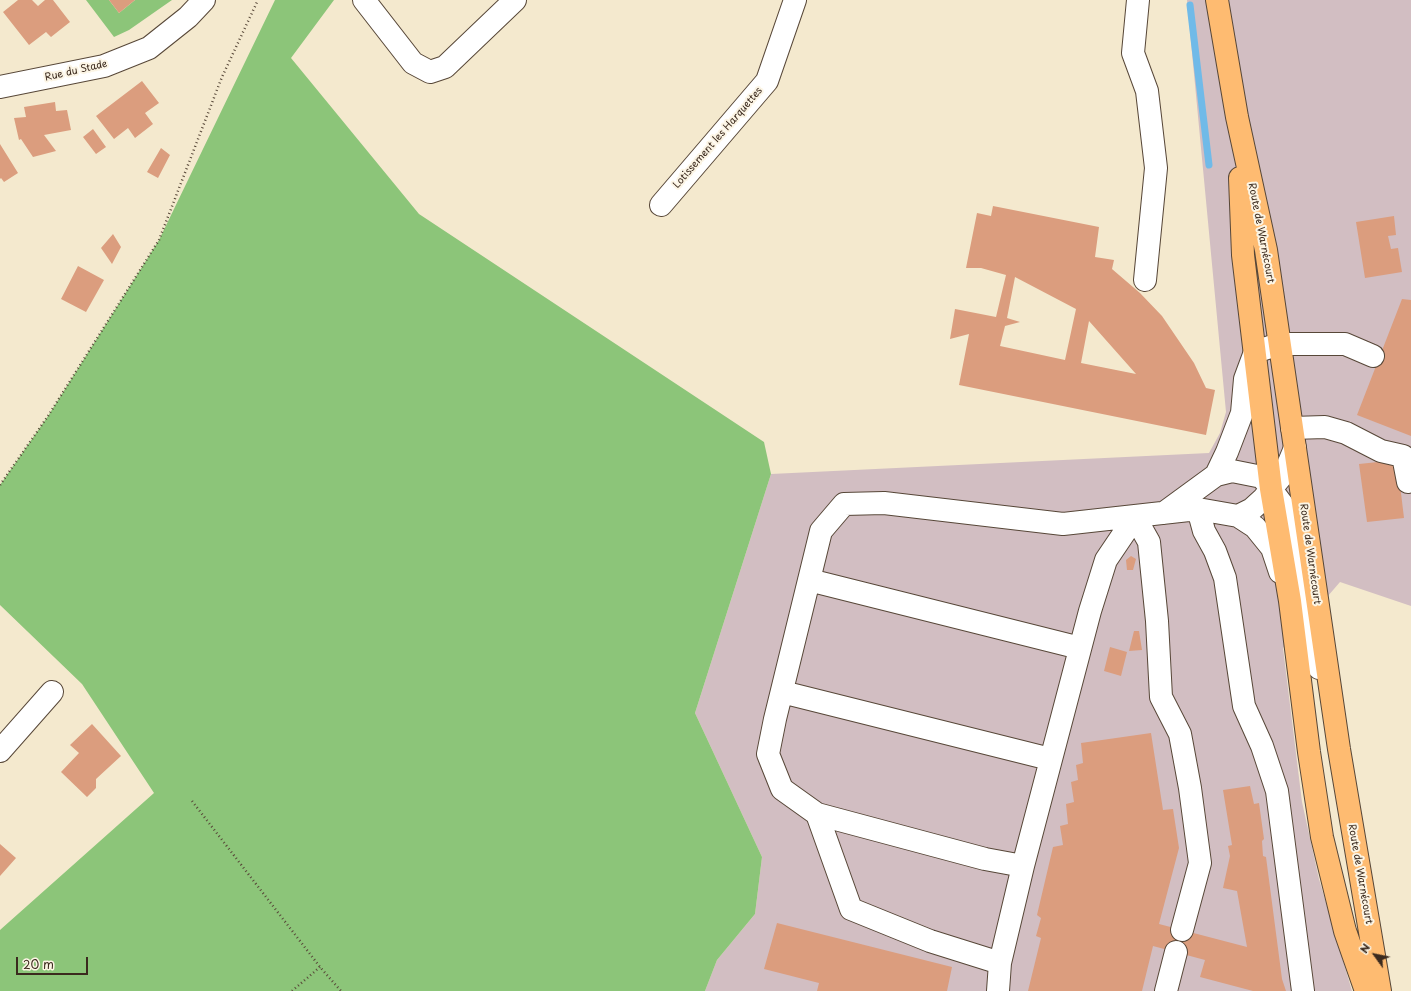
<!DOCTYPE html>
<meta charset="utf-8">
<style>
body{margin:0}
#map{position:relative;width:1411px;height:991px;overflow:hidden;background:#f4e9ce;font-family:"Playpen Sans",sans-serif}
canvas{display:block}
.north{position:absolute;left:1355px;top:935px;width:40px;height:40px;-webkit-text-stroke:3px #fcf5e5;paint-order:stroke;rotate:303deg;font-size:11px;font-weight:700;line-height:16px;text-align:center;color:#3b2a1e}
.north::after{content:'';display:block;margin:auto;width:14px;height:18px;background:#3b2a1e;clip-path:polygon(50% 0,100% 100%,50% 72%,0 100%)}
.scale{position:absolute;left:16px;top:957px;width:72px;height:18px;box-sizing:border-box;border:2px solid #3b2a1e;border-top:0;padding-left:5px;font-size:12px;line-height:14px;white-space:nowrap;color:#3b2a1e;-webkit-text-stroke:3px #fcf5e5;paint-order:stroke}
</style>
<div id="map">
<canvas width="1411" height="991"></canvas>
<div class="north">N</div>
<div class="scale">20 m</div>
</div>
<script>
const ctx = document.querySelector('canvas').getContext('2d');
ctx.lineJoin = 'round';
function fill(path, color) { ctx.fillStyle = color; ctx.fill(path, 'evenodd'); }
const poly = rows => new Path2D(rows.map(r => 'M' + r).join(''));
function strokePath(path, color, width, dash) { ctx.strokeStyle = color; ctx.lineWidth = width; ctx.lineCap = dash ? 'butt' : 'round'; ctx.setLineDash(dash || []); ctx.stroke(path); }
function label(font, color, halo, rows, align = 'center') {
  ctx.font = font + ' "Playpen Sans",sans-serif'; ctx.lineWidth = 4; ctx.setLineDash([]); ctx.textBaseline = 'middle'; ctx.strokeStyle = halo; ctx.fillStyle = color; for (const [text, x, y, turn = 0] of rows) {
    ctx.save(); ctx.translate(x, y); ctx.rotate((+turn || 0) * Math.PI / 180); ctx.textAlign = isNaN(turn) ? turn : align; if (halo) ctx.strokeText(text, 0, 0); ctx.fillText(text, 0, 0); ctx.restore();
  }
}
fill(poly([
 [1187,0,1411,0,1411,606,1340,582,1283,648,1302,802,1319,879,1352,991,705,991,717,960,755,914,762,857,695,713,771,474,1209,453,1220,433,1226,412]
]), '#d2bec2');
fill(poly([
 [86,0,109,0,119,13,135,0,172,0,129,30,114,37],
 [275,0,334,0,291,58,419,214,764,442,771,474,695,713,762,857,755,914,717,960,705,991,0,991,0,930,154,793,82,684,0,605,0,485,48,416,159,240]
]), '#8cc579');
strokePath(poly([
 [1190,5,1209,165]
]), '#70bae8', 7);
fill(poly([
 [18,0,32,0,38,6,45,0,53,0,70,22,51,37,46,32,29,45,3,12],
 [109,0,135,0,119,13],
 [142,81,159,103,145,113,153,124,135,138,128,128,114,139,96,116],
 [55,102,56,111,67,110,71,130,44,135,56,151,33,157,21,139,19,140,14,118,26,117,24,107],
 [93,129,106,147,96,154,83,137],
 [0,144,18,173,4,182,1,178,0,179],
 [161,148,170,155,158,178,147,172],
 [993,206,1099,227,1095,257,1114,260,1112,269,1140,293,1162,316,1194,363,1206,388,1215,390,1206,435,959,385,969,334,950,339,955,309,996,317,1006,275,981,268,966,268,977,213,991,216],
 [1015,277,1076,309,1065,360,1000,346,1005,326,1020,322,1007,318],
 [1089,321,1097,330,1136,374,1081,363],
 [1394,216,1396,235,1388,236,1391,249,1398,248,1402,272,1365,278,1356,222],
 [113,234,121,247,112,264,101,248],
 [78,266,104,280,86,312,61,299],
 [1402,299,1411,300,1411,436,1357,415],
 [1397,460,1404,518,1367,522,1359,464],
 [1131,556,1136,559,1133,570,1127,570,1126,560],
 [1134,631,1139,631,1142,650,1129,651],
 [1110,647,1127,652,1121,676,1104,671],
 [92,724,121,756,96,779,96,788,87,797,61,772,79,753,70,745],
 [1151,733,1163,810,1173,809,1179,848,1159,924,1247,947,1237,891,1223,888,1230,856,1228,846,1232,845,1223,790,1250,786,1254,804,1259,803,1264,839,1262,841,1263,856,1266,857,1282,979,1286,991,1253,991,1200,977,1205,960,1153,946,1142,991,1028,991,1041,938,1036,936,1041,918,1037,915,1053,847,1063,845,1060,826,1068,824,1066,804,1074,802,1071,782,1078,780,1076,765,1083,763,1081,743],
 [0,844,16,858,0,876],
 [777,923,952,967,947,991,817,991,819,983,764,969]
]), '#db9d7e');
const minor = poly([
 [364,0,413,63,430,72,445,67,515,0],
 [1138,0,1133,53,1147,91,1156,168,1145,280],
 [0,87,104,66,149,48,188,17,204,0],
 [661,205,767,81,795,0],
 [1292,428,1325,427,1346,433,1381,451,1403,456,1408,482],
 [1216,475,1227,452,1242,413,1245,379,1255,352,1279,344,1345,344,1373,356],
 [1198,509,1204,531,1215,551,1225,578,1244,706,1262,746,1277,791,1303,991],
 [1164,513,1216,475,1232,471,1262,477,1294,520,1305,611,1319,668],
 [1238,516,1252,509,1263,499,1285,472,1295,448],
 [809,580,1080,648],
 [782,692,1050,759],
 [0,751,52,692],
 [817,814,851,909,930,941,1000,963],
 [1023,866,985,859,817,814,782,789,768,754,775,719,821,531,844,504,884,503,1063,524,1198,509,1238,516,1255,527,1272,548,1280,572],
 [998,991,1000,963,1023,866,1090,611,1106,560,1135,517,1149,542,1157,621,1161,697,1180,734,1190,788,1200,863,1182,930],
 [1166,991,1176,952]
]);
const major = poly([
 [1217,0,1237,117,1266,250,1339,749,1380,991],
 [1240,178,1243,255,1271,489,1290,601,1309,752,1322,837,1345,931,1366,991]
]);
strokePath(minor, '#574738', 24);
strokePath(major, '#574738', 24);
strokePath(poly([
 [0,485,48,416,159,240,222,77,258,0],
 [192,801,320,967,341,991],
 [292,991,320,967]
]), '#574738', 2.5, [1, 3]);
strokePath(minor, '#fff', 22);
strokePath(major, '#febb71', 22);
label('10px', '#3b2a1e', '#fcf5e5', [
 ["Rue du Stade",76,71,-13],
 ["Lotissement les Harquettes",718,138,-49],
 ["Route de Warnécourt",1261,233,79],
 ["Route de Warnécourt",1310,554,82],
 ["Route de Warnécourt",1360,874,80]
]);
</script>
